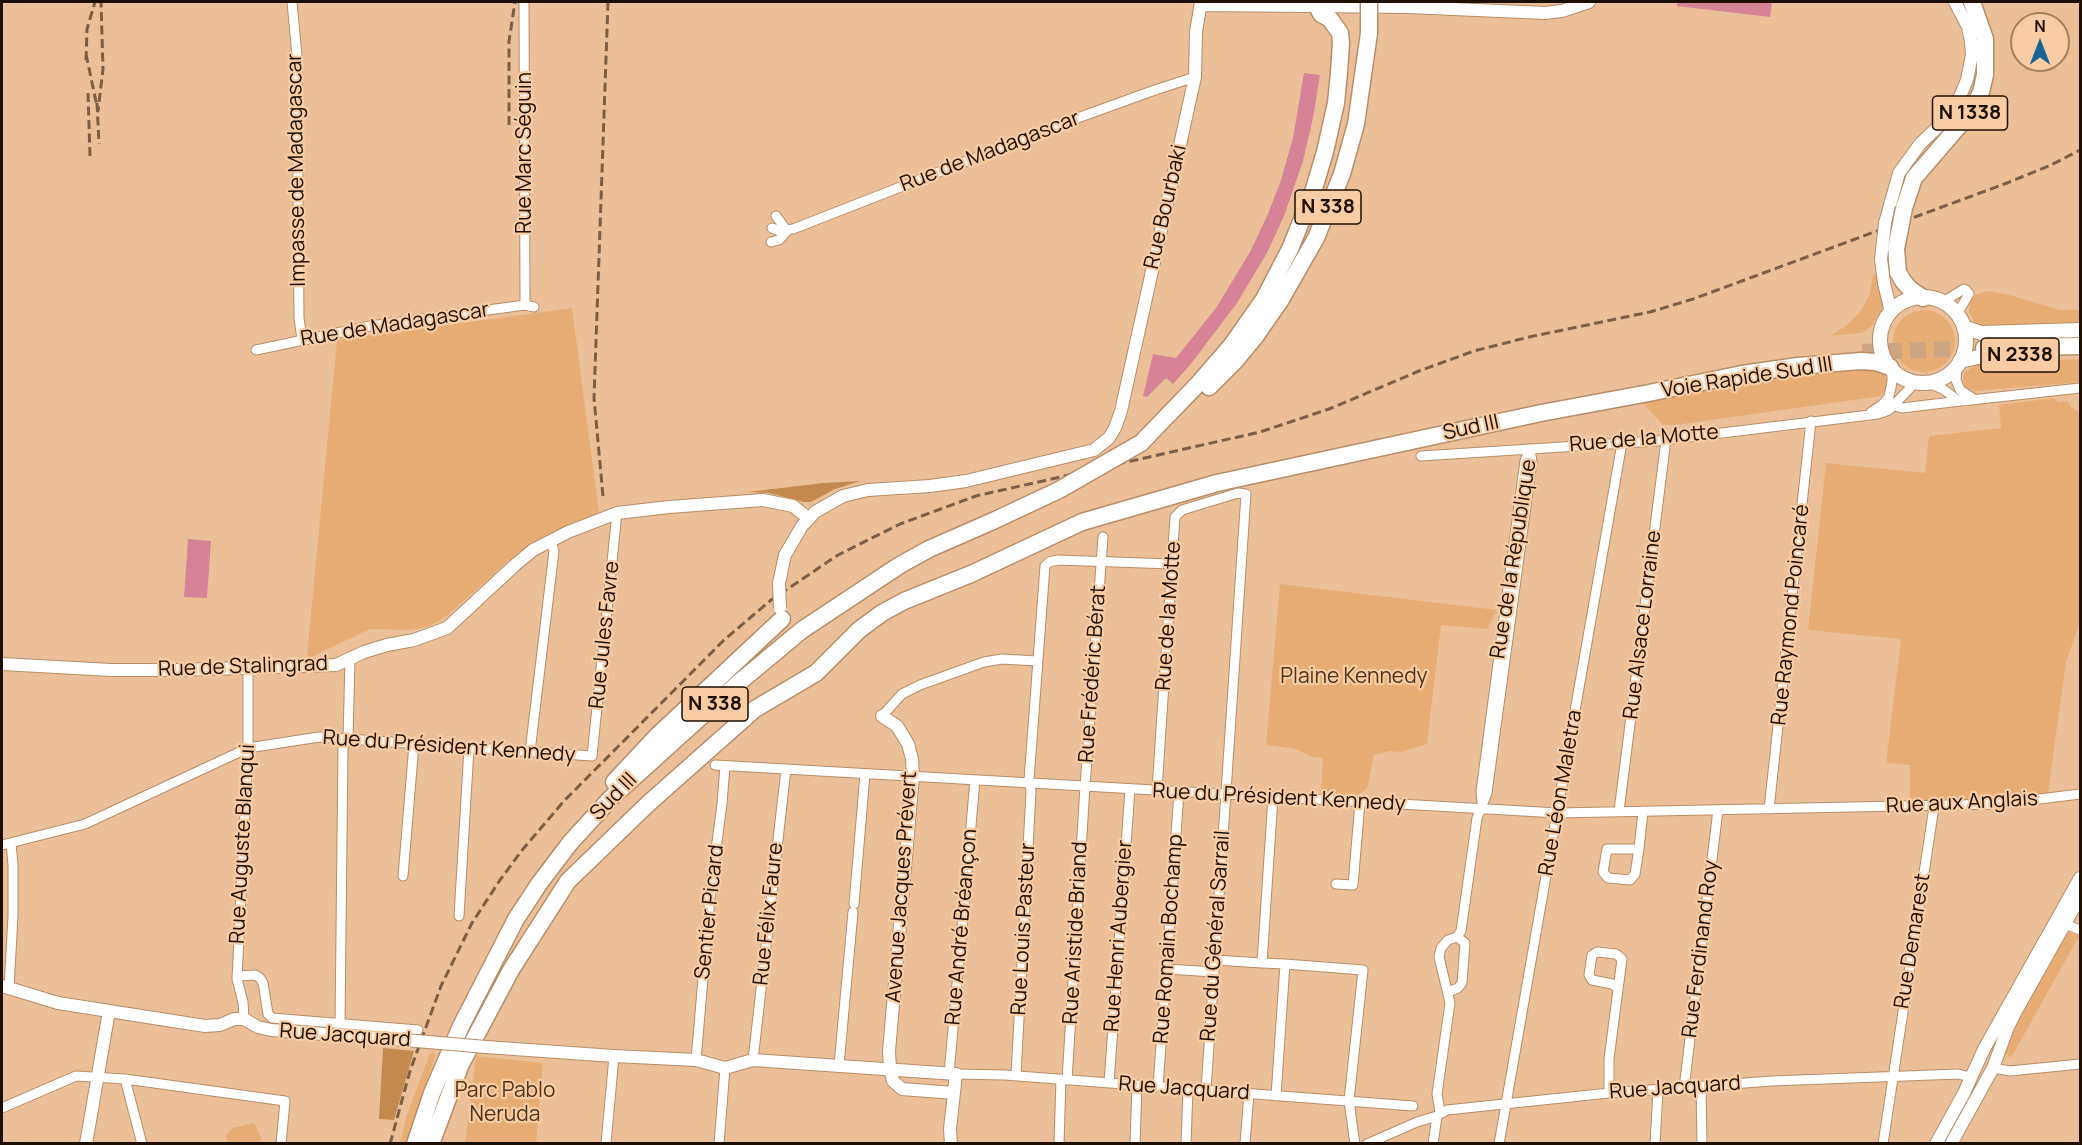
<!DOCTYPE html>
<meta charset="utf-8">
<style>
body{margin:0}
#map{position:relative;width:2082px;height:1145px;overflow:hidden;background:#ebc098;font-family:Manrope,sans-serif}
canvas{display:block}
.frame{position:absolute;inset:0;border:3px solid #1d0e02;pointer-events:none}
.north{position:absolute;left:2010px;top:12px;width:60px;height:60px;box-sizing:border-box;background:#f9cda4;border:2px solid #a18163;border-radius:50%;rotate:0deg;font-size:16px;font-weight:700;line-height:24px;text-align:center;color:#1d0e02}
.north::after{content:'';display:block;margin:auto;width:21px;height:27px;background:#176396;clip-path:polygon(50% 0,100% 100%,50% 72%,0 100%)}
</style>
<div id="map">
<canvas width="2082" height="1145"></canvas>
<div class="frame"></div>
<div class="north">N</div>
</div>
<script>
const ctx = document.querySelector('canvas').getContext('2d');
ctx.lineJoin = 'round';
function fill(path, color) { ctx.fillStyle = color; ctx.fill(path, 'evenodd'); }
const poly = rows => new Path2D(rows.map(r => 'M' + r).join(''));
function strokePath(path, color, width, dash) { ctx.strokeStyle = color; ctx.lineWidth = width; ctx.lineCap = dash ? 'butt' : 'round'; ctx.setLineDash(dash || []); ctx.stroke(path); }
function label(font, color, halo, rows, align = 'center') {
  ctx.font = font + ' Manrope,sans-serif'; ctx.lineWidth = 4.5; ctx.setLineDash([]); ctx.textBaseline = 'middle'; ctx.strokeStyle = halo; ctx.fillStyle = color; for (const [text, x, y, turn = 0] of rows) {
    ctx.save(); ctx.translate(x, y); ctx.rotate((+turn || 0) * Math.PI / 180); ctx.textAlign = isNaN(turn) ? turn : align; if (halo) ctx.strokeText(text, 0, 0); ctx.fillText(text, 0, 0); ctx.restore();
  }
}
fill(poly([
 [1873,275,1876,275,1883,306,1880,315,1878,315,1872,326,1862,333,1830,336,1846,326,1861,311,1870,293],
 [1987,291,2006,294,2060,310,2080,310,2080,325,1983,328,1977,326,1969,312,1970,297],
 [572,308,599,513,527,546,509,560,448,615,437,622,427,627,409,630,370,629,309,658,307,656,337,340],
 '1893 341a31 31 0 1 1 62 0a31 31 0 1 1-62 0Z',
 [2080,359,2080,382,1975,391,1968,389,1964,385,1963,378,1965,372,1980,362],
 [1868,368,1882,372,1885,376,1887,379,1885,391,1882,396,1675,425,1663,425,1643,403,1769,376],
 [2054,398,2058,402,2067,401,2072,408,2080,412,2080,622,2066,662,2048,793,1998,800,1967,800,1963,797,1954,797,1950,801,1910,801,1910,765,1886,763,1901,639,1808,630,1826,463,1925,473,1929,436,2001,428,1999,405],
 [1280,584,1497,610,1487,629,1441,625,1427,744,1401,752,1389,751,1374,755,1367,789,1355,796,1321,794,1323,758,1312,757,1296,749,1266,745],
 [2070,933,2079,936,2011,1058,2003,1051,2013,1024,2066,934],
 [430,1053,436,1054,406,1143,400,1143,407,1115],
 [476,1056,543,1063,536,1143,465,1143],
 [254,1123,262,1140,254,1143,227,1143,226,1135,232,1128]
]), '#e8ad75');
fill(poly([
 [861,481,835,489,811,502,804,502,769,493,748,492,823,483],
 [383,1048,414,1051,394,1120,379,1119]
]), '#c4894f');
fill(poly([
 [1677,2,1772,2,1770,17,1677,6],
 [1304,73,1320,75,1313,118,1303,161,1284,216,1267,253,1237,303,1190,365,1173,384,1166,378,1147,397,1143,396,1153,354,1176,358,1216,308,1250,252,1268,214,1281,180,1293,138],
 [188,539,211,541,207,598,184,597]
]), '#d68398');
strokePath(poly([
 [1862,352,1984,348]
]), '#cca582', 16, [16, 8]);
const street = poly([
 [292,2,297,56,299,318,302,339],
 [524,2,525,305],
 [776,216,787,231],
 [772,228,779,231,793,229,1072,120,1155,90,1195,77],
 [771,242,779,240,787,231],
 [1943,302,1964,289,1966,290,1969,294,1957,314],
 [256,350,370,326,525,305,534,307],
 [1957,366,1956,380,1960,390,1974,399],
 [1928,383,1943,389,1956,399,1962,401,2080,388],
 [1894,406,1902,408,1960,401],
 [1871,412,1882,405,1889,397,1892,382,1892,370],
 [1421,456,1656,441,1878,414,1889,410,1915,383],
 [882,716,902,694,920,685,984,662,1002,659,1037,661],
 [530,752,554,551,551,541],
 [715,765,1558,813,1999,804,2080,794],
 [1157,790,1175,517,1182,510,1238,493,1246,494,1206,1090],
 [1273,797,1262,963,1285,964,1276,1096],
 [1482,802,1481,791,1522,483,1525,461,1529,451],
 [1769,809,1811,421],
 [1619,811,1666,440],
 [2,845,85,824,248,748,319,737,592,756,617,513],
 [1639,849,1635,874,1630,880,1608,878,1603,872,1607,849,1639,849,1643,811],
 [403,876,414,744],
 [1336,884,1353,885,1360,802],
 [854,904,865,774],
 [459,916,469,748],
 [2065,924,2080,930],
 [1215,960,1262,963],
 [1285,964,1363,970,1349,1101,1355,1144],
 [1167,969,1214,972],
 [237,976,255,975,260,978,263,983,268,1014,272,1018,418,1030],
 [9,988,13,916,13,864,11,843],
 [1448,992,1458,988,1462,983,1465,943,1457,937],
 [244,1019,243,1002,237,979,248,748,248,668],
 [340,1024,343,747,348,739,350,659],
 [696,1060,711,886,722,804,725,766],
 [753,1060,786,769],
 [839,1065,853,912],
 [1993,1068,2010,1071,2080,1064],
 [949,1074,975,780],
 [956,1074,1005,1075,1413,1106],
 [1016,1076,1031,791,1029,780,1045,566,1049,562,1058,560,1172,564],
 [125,1079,142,1144],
 [1067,1080,1085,786,1103,537],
 [1109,1083,1130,789],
 [1158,1087,1179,792],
 [1701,1087,1702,1144],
 [1684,1088,1718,810],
 [1609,1093,1609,1059,1622,959,1616,954,1597,952,1592,955,1589,975,1592,980,1612,984,1618,988],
 [2,1108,76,1076,125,1079,285,1101,281,1144],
 [1440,1112,1437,1094,1450,1003,1439,957,1441,948,1448,940,1457,937,1461,931,1477,818,1487,793,1532,462,1530,449],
 [606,1144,614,1056],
 [719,1144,725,1068],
 [1059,1144,1061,1079],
 [1135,1144,1137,1085],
 [1186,1144,1188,1089],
 [1245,1144,1249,1093],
 [1367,1144,1417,1122,1437,1116,1447,1110,1609,1093,1772,1081,1958,1074,1970,1077],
 [1433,1144,1437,1116],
 [1499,1144,1622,443],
 [1655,1144,1658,1090],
 [1883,1144,1934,807]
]);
const secondary = poly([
 [1201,5,1408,7,1545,13,1562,11,1589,2],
 [1885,223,1899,173,1920,144,1944,121,1956,106,1967,80,1972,55,1971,42,1968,27,1955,2],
 [1881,259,1884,283,1891,312],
 [779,583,785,555,802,526,815,512,843,496,868,490,930,486,966,481,1094,450,1109,438,1115,428,1121,411,1191,95,1195,77,1196,32,1201,2],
 [2,664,111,670,179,670,336,665,364,652,387,645,414,640,447,628,515,565,533,550,568,532,617,513,669,507,763,500,793,506,808,518],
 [882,716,897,726,908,744,912,759,913,776,889,1051,890,1069,893,1081,902,1089,954,1093],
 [2,986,58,1003,205,1026,220,1025,234,1019,244,1019,258,1027,271,1030,405,1040],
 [486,1047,614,1056,696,1060,725,1068,753,1060,956,1074,950,1129,951,1144],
 [86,1144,109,1011],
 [1936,1144,1964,1093,1984,1049,2080,878],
 [1951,1144,1993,1068,2008,1027,2016,1011,2080,897]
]);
const primary = poly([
 '1880 340a43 43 0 1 1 86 0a43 43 0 1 1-86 0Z',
 [1964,327,1981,333,2080,330],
 [1960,361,1978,357,2006,355]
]);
const highway = poly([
 [1904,208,1914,178,1964,120,1974,107,1981,92,1985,75,1985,39,1972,2],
 [1896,249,1898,272,1903,281,1911,290,1923,298],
 [1984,348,2080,346],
 [1209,387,1236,360,1255,337,1280,301,1316,238,1342,174,1356,124,1369,33],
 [1141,443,1198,384,1231,346,1264,299,1290,249,1313,192,1325,152,1336,103,1339,73,1341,43,1340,33,1330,19,1321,14,1317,6],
 [614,782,658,735,782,619],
 [415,1144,432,1093,461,1026,516,919,539,884,570,843,611,798,736,685,802,630,900,565,929,549,993,521],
 [431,1144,461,1064,511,970,568,881,650,802,755,709,816,673,859,630,882,613,904,601,971,574,1082,522,1217,483,1541,413,1649,393,1742,374,1798,366,1861,361,1876,362,1890,367]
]);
strokePath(street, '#b68d67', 11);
strokePath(secondary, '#b68d67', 14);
strokePath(primary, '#b68d67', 16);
strokePath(highway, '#b68d67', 19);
strokePath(street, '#fff', 9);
strokePath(secondary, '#fff', 12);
strokePath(primary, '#fff', 14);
strokePath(highway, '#fff', 16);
strokePath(poly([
 [86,54,98,111,103,69,101,2],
 [86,60,87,29,95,2],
 [88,93,90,156],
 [97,103,99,144],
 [509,125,509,41,515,2],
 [603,496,594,398,608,2],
 [390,1144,410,1071,441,986,472,923,500,880,523,849,564,801,724,640,771,600,838,555,900,524,976,496,1260,432,1329,409,1419,371,1474,351,1529,337,1650,312,1693,299,2007,183,2051,165,2080,150]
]), '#7a5e46', 3, [9, 4.5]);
const secondaryBridge = poly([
 [1881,259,1885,223],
 [779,583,780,608],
 [405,1040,486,1047]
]);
const highwayBridge = poly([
 [1369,2,1369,33],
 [1896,249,1904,208],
 [993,521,1059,490,1141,443]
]);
strokePath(secondaryBridge, '#b68d67', 14, []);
strokePath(highwayBridge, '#b68d67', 19, []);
strokePath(secondaryBridge, '#fff', 12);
strokePath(highwayBridge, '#fff', 16);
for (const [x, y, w] of [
 [1970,113,75],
 [1328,207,66],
 [2020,355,78],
 [715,704,66]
]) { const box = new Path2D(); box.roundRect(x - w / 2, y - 17, w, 34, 4.5); ctx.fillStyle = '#f9cda4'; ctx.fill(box); strokePath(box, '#1d0e02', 1.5); }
label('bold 20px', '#1d0e02', null, [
 ["N 1338",1970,113],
 ["N 338",1328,207],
 ["N 2338",2020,355],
 ["N 338",715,704]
]);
label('21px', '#1d0e02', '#f9cda4', [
 ["Rue de Madagascar",990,152,-21],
 ["Rue Marc Séguin",525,153,-90],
 ["Impasse de Madagascar",297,170,-91],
 ["Rue Bourbaki",1166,207,-77],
 ["Rue de Madagascar",395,325,-9],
 ["Voie Rapide Sud III",1747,378,-9],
 ["Sud III",1471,428,-12],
 ["Rue de la Motte",1644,439,-5],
 ["Rue de la République",1514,559,-81],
 ["Rue Raymond Poincaré",1791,615,-84],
 ["Rue de la Motte",1169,616,-86],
 ["Rue Alsace Lorraine",1643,625,-83],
 ["Rue Jules Favre",605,635,-84],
 ["Rue de Stalingrad",243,667,-2],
 ["Rue Frédéric Bérat",1093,674,-86],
 ["Rue du Président Kennedy",449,747,4],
 ["Rue Léon Maletra",1561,793,-80],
 ["Sud III",614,797,-46],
 ["Rue du Président Kennedy",1279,798,3],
 ["Rue aux Anglais",1962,803,-3],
 ["Rue Auguste Blanqui",243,844,-87],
 ["Avenue Jacques Prévert",902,887,-86],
 ["Sentier Picard",710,912,-84],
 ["Rue Félix Faure",769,914,-84],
 ["Rue André Bréançon",962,927,-85],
 ["Rue Louis Pasteur",1024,929,-87],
 ["Rue Aristide Briand",1076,933,-87],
 ["Rue Henri Aubergier",1119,936,-86],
 ["Rue du Général Sarrail",1216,936,-86],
 ["Rue Romain Bochamp",1169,939,-86],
 ["Rue Demarest",1913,941,-81],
 ["Rue Ferdinand Roy",1701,949,-83],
 ["Rue Jacquard",345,1036,4],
 ["Rue Jacquard",1675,1088,-4],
 ["Rue Jacquard",1184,1089,4]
]);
label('21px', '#4c3219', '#f9cda4', [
 ["Plaine Kennedy",1354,677],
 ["Parc Pablo",505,1091],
 ["Neruda",505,1115]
]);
</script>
